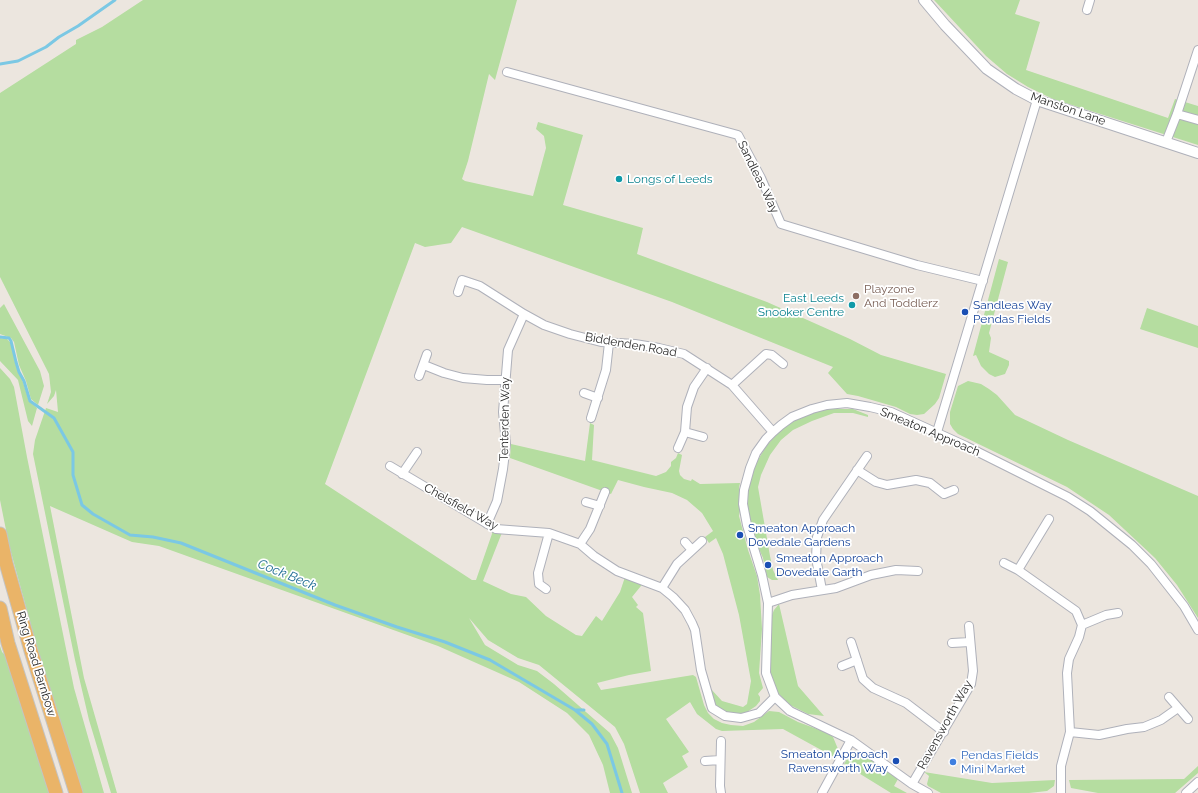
<!DOCTYPE html>
<style>
body{margin:0}
canvas{display:block;background:#ece6df}
</style>
<canvas width="1198" height="793"></canvas>
<script>
const ctx = document.querySelector('canvas').getContext('2d');
ctx.lineJoin = 'round';
function fill(path, color) { ctx.fillStyle = color; ctx.fill(path, 'evenodd'); }
const poly = rows => new Path2D(rows.map(r => 'M' + r).join(''));
function strokePath(path, color, width, dash) { ctx.strokeStyle = color; ctx.lineWidth = width; ctx.lineCap = dash ? 'butt' : 'round'; ctx.setLineDash(dash || []); ctx.stroke(path); }
function label(font, color, halo, rows, align = 'center') {
  ctx.font = font + ' Raleway,sans-serif'; ctx.lineWidth = 3.5; ctx.setLineDash([]); ctx.textBaseline = 'middle'; ctx.strokeStyle = halo; ctx.fillStyle = color; for (const [text, x, y, turn = 0] of rows) {
    ctx.save(); ctx.translate(x, y); ctx.rotate((+turn || 0) * Math.PI / 180); ctx.textAlign = isNaN(turn) ? turn : align; if (halo) ctx.strokeText(text, 0, 0); ctx.fillText(text, 0, 0); ctx.restore();
  }
}
fill(poly([
 [143,0,517,0,495,80,489,74,468,161,462,179,465,181,533,196,546,148,544,136,536,129,538,122,583,135,563,205,643,228,637,254,767,302,850,339,881,355,946,374,939,398,935,404,924,414,917,415,910,414,896,407,858,396,847,394,828,373,833,367,672,302,462,227,451,243,425,247,415,243,325,484,472,580,476,580,494,528,503,530,483,581,511,594,526,597,546,616,576,635,582,636,596,616,602,621,620,592,626,574,645,581,632,597,638,605,636,607,643,613,651,671,629,675,597,683,601,690,693,675,696,677,704,705,708,713,714,719,722,723,731,725,743,726,754,722,769,711,779,712,798,722,828,733,833,737,838,749,834,757,783,729,722,731,716,729,697,714,690,702,666,719,689,752,682,756,688,767,663,783,668,793,640,793,624,744,615,727,539,665,518,658,488,640,469,618,485,645,518,665,537,671,554,684,610,733,618,748,632,793,610,793,603,765,589,735,567,713,519,682,438,646,159,546,132,542,50,506,84,678,117,793,111,793,89,720,75,660,33,454,35,440,46,408,58,412,56,390,54,396,47,404,51,392,49,374,0,277,0,93,76,44,76,40,102,27],
 [934,0,1020,0,1015,14,1040,22,1026,70,1168,118,1175,99,1198,106,1198,145,1053,99,1028,87,1007,74,986,56],
 [999,259,1008,262,989,333,991,338,989,352,1009,361,1009,365,1005,374,995,377,989,374,981,366,976,355,973,356],
 [4,304,40,371,44,386,38,405,31,399,26,381,19,365,14,342,11,338,0,334,0,308],
 [1147,308,1198,326,1198,348,1140,329],
 [0,338,7,339,10,342,14,353,15,363,23,382,29,401,37,408,32,426,28,421,18,380,0,361],
 [0,368,10,379,14,387,27,457,74,688,104,793,82,793,63,735,35,640,9,545,0,500],
 [968,381,981,384,989,389,997,395,1015,415,1068,440,1198,496,1198,618,1177,585,1155,558,1109,515,1067,487,958,434,953,429,950,424,950,412,958,386],
 [831,409,853,409,868,415,868,417,853,413,834,413,812,421,793,430,781,440,770,455,761,475,758,487,770,556,773,570,778,580,772,580,767,577,763,558,750,528,747,499,749,482,756,463,767,445,778,433,792,421,812,412],
 [590,423,594,425,592,460,656,476,666,472,671,466,671,462,676,458,678,453,682,455,679,471,680,475,684,479,691,481,692,479,700,484,740,483,739,488,741,504,739,516,748,550,757,576,760,595,762,629,759,673,763,688,758,694,760,697,760,701,756,706,747,712,738,715,729,715,715,706,713,701,711,689,722,701,743,707,747,704,751,681,739,615,729,577,723,554,716,538,709,543,705,537,713,531,702,513,687,500,672,493,644,487,618,480,611,494,510,458,511,444,585,461],
 [779,604,798,686,824,716,808,714,790,705,778,693,772,680,770,673,772,615,774,610],
 [0,646,2,652,10,660,52,793,0,793],
 [856,754,864,754,898,779,894,786,907,793,891,793,844,764,848,757],
 [1198,766,1198,773,1175,793,1098,793,1071,788,1069,780,1184,779],
 [924,772,992,783,1055,780,1054,786,1047,791,1029,793,941,793,928,786,927,784,929,776]
]), '#b5dda0');
strokePath(poly([
 [0,64,18,61,46,47,59,37,78,26,115,0],
 [0,337,9,338,11,341,16,362,19,372,24,381,30,401,54,418,73,452,73,475,82,505,93,514,130,535,153,537,181,543,335,605,397,627,445,642,490,660,575,710,592,724,607,744,622,793],
 [576,710,584,710]
]), '#7bc8e4', 3);
const minor = poly([
 [1087,10,1090,0],
 [507,72,738,135,761,178,781,224,917,265,983,281],
 [1177,114,1198,120],
 [1166,142,1177,114,1198,50],
 [458,292,462,280,480,286,524,314,544,325,570,334,601,342,635,344,659,348,684,354,732,385,773,432],
 [424,365,444,373,463,378,487,380,505,380],
 [419,376,427,354],
 [732,385,766,354,772,355,783,364],
 [584,393,598,398],
 [591,418,606,370,609,343],
 [685,432,703,437],
 [937,432,1037,100],
 [678,448,685,432,687,407,694,387,707,368],
 [390,466,496,529,549,533,580,544,594,556,617,571,662,588,673,597,685,610,692,623,695,630,701,670,712,708,725,716,741,718,759,713,775,697],
 [857,470,876,482,887,485,916,480,930,483,944,494,954,490],
 [402,474,417,452],
 [586,502,600,506],
 [487,524,497,501,503,469,506,444,503,412,508,350,524,314],
 [685,542,692,550],
 [580,544,590,529,605,492],
 [1004,563,1018,570,1076,611,1082,625,1079,637,1069,659,1067,673,1070,732,1061,766,1061,793],
 [1018,570,1049,519],
 [662,588,677,564,702,541],
 [546,589,539,584,538,573,549,533],
 [822,590,816,558,817,537,823,520,867,456],
 [768,603,792,595,836,588,871,575,896,570,918,571],
 [1082,625,1106,615,1118,613],
 [851,642,863,679,873,688,906,703,944,732],
 [952,643,970,642],
 [842,666,857,660],
 [1169,697,1188,719],
 [1070,732,1099,735,1127,729,1144,727,1161,720,1178,708],
 [721,741,720,786,721,793],
 [705,761,720,760],
 [912,784,971,684,973,671,969,626],
 [822,793,851,740],
 [928,793,912,784,851,740,790,711,775,697,766,673,768,603,762,575,747,525,743,504,744,490,750,468,756,453,766,439,773,432,781,425,792,417,812,409,827,405,847,403,870,407,891,412,966,446,1068,497,1090,511,1132,545,1151,564,1184,606,1198,630],
 [1186,793,1198,782]
]);
const tertiary = poly([
 [924,0,945,25,987,69,1016,89,1037,100,1198,153]
]);
const trunk = poly([
 [0,534,6,563,31,651,76,793],
 [0,608,8,643,56,793]
]);
strokePath(minor, '#afb1ba', 10);
strokePath(tertiary, '#afb1ba', 12);
strokePath(trunk, '#c4c4c4', 15);
strokePath(minor, '#fff', 8);
strokePath(tertiary, '#fff', 10);
strokePath(trunk, '#eab468', 13);
for (const [x, y, r, color] of [
 [619,179,4,"#0f9aa8"],
 [856,296,4,"#8d6e63"],
 [852,305,4,"#0f9aa8"],
 [965,312,4,"#1a4fb4"],
 [740,535,4,"#1a4fb4"],
 [768,565,4,"#1a4fb4"],
 [896,761,4,"#1a4fb4"],
 [953,762,4,"#3f7fe0"]
]) { const dot = new Path2D(); dot.arc(x, y, r, 0, 2 * Math.PI); ctx.fillStyle = color; ctx.fill(dot); strokePath(dot, '#fff', 1.5); }
label('12px', '#2b2b2b', '#fff', [
 ["Manston Lane",1068,109,19],
 ["Sandleas Way",758,177,64],
 ["Biddenden Road",631,345,10],
 ["Tenterden Way",505,419,-89],
 ["Smeaton Approach",930,432,23],
 ["Chelsfield Way",461,507,29],
 ["Ring Road Barnbow",36,664,73],
 ["Ravensworth Way",945,725,-61]
]);
label('12px', '#0d838f', '#fff', [
 ["Longs of Leeds",627,179],
 ["East Leeds",844,298,"right"],
 ["Snooker Centre",844,312,"right"]
], 'left');
label('12px', '#785e54', '#fff', [
 ["Playzone",864,289],
 ["And Toddlerz",864,303]
], 'left');
label('12px', '#164399', '#fff', [
 ["Sandleas Way",973,305],
 ["Pendas Fields",973,319],
 ["Smeaton Approach",748,528],
 ["Dovedale Gardens",748,542],
 ["Smeaton Approach",776,558],
 ["Dovedale Garth",776,572],
 ["Smeaton Approach",888,754,"right"],
 ["Ravensworth Way",888,768,"right"]
], 'left');
label('12px', '#366cbe', '#fff', [
 ["Pendas Fields",961,755],
 ["Mini Market",961,769]
], 'left');
label('italic 13px', '#196891', '#fff', [
 ["Cock Beck",287,575,22]
]);
</script>
